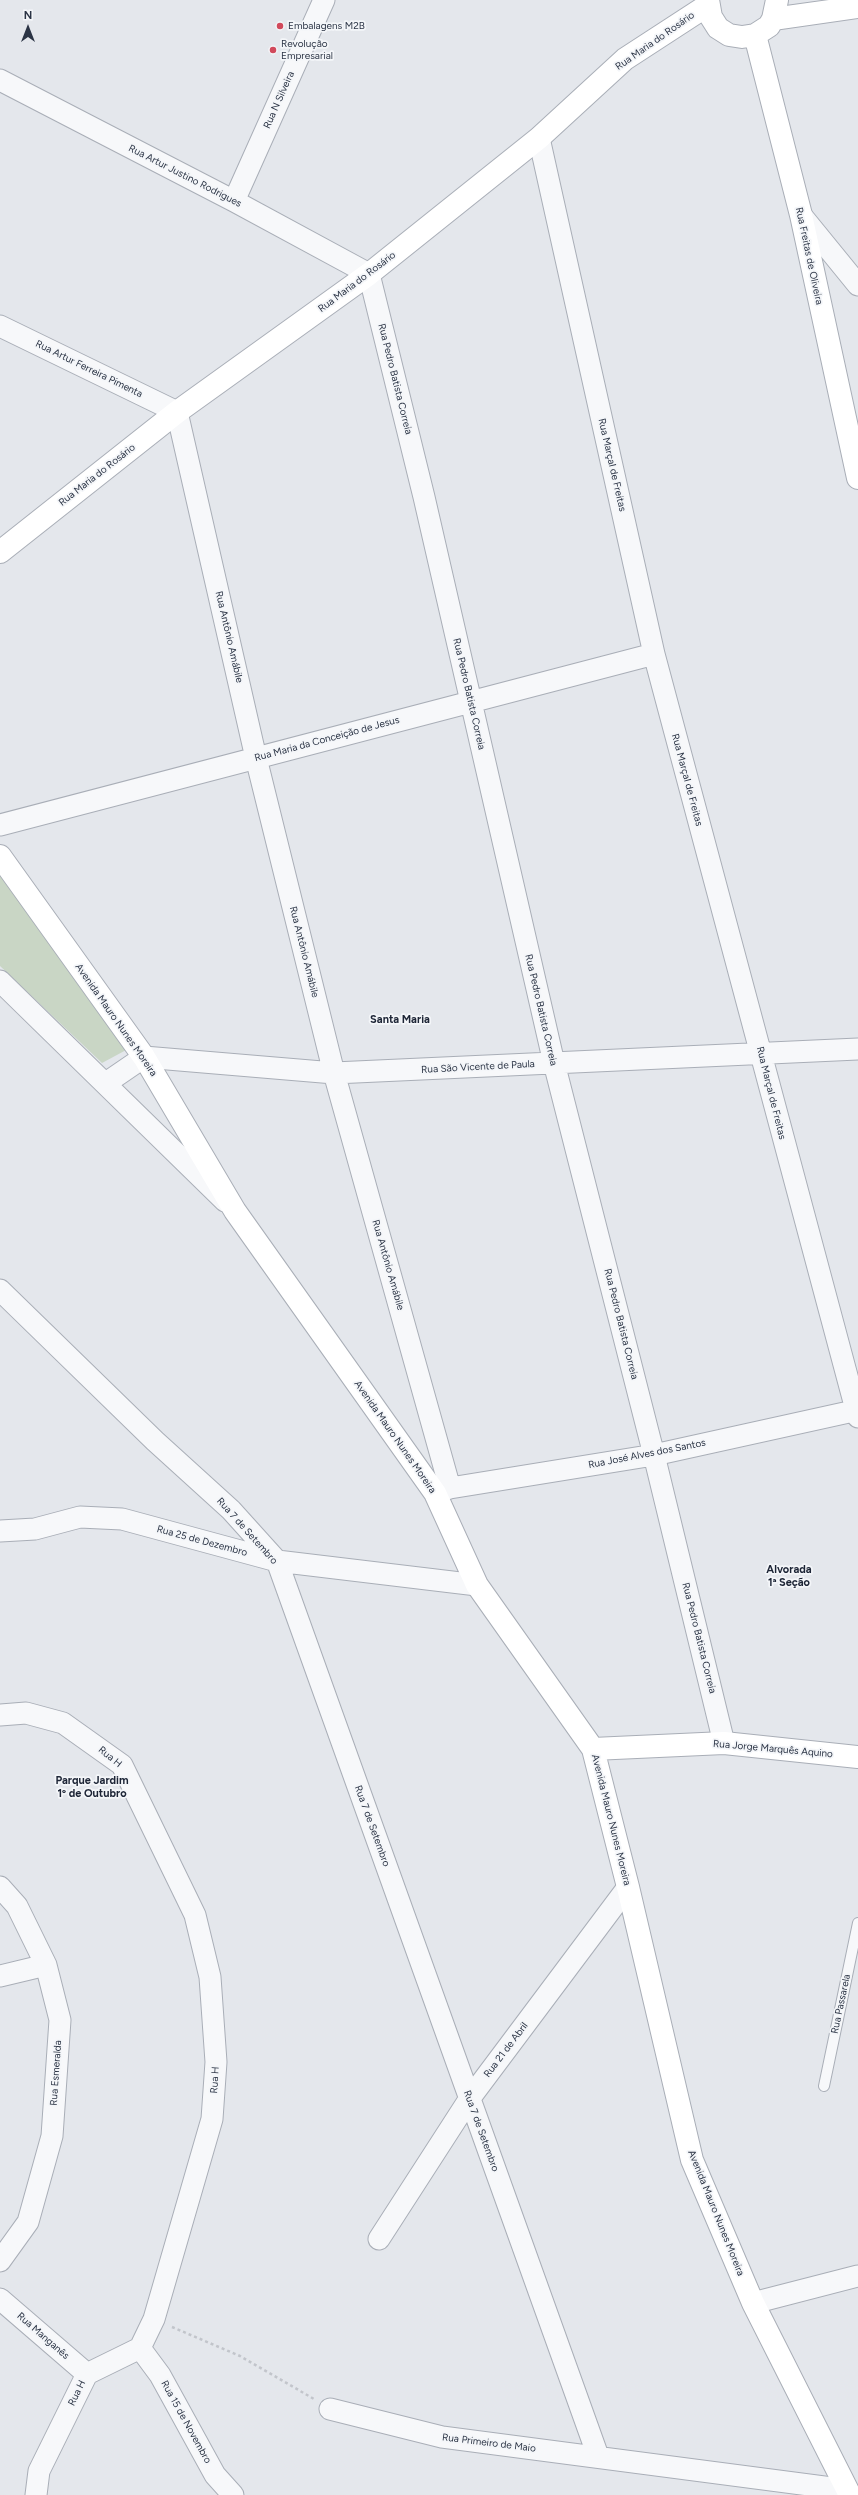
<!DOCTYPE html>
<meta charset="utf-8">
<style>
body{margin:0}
#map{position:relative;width:858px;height:2495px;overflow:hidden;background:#e4e7ec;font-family:Figtree,sans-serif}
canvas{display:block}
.north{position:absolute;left:8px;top:8px;width:40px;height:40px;-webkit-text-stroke:3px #f4f6f9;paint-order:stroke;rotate:0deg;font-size:11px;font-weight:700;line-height:16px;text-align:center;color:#2b3445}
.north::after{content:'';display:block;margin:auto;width:14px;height:18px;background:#2b3445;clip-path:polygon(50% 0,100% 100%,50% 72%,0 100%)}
</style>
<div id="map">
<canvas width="858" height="2495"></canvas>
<div class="north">N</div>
</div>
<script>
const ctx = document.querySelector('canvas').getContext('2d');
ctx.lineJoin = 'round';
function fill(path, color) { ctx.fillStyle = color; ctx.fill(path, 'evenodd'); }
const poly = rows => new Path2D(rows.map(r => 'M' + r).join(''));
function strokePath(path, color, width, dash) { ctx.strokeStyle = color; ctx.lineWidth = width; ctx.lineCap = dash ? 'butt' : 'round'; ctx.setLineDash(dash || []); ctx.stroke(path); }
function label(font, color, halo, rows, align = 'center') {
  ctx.font = font + ' Figtree,sans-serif'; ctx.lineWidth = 3.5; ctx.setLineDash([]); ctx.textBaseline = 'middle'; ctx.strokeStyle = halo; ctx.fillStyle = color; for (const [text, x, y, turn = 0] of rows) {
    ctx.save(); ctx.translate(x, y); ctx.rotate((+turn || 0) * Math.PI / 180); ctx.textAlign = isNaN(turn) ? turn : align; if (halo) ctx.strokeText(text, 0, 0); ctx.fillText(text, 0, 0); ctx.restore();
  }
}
fill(poly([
 [0,868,128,1049,102,1063,0,966]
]), '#c9d6c5');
const lane = poly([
 [824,2086,858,1923]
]);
const street = poly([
 [0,80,234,201,369,274,424,497,554,1063,654,1455,724,1743],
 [539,138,654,654,858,1417],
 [234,201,324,0],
 [801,215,858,285],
 [0,326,177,412,256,758,334,1073,450,1488],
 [0,825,654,654],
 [0,981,225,1201],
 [106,1083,144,1057,334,1073,858,1049],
 [0,1290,155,1441,231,1510,277,1561,598,2456],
 [437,1492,450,1488,654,1455,858,1410],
 [0,1531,35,1529,80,1517,122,1519,277,1561,477,1585],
 [0,1715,26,1713,63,1723,122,1765,195,1915,210,1977,216,2062,212,2119,154,2319,140,2348,87,2374,39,2471,36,2495],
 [0,1887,17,1906,46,1965,60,2020,52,2136,28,2222,0,2261],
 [0,1976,46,1965],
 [379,2239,470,2098,628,1887],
 [0,2299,87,2374],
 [753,2303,858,2276],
 [140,2348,160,2375,215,2475,233,2495],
 [330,2409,442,2437,847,2490]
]);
const secondary = poly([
 [708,0,711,17,718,28,729,35,742,37,755,35,769,26,773,19,777,0],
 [773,19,858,7],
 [755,35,801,215,858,478],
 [0,552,177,412,369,274,539,138,625,59,708,5],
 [0,856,144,1057,235,1211,435,1493,477,1585,593,1749,628,1887,692,2160,753,2303,850,2495],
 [593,1749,724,1743,858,1757]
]);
strokePath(lane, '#a9aeb7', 12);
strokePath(street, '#a9aeb7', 23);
strokePath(secondary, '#a9aeb7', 24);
strokePath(poly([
 [172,2327,240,2356,314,2399]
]), '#c2c5cb', 2.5, [3, 3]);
strokePath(lane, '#f7f8fa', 10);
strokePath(street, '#f7f8fa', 21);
strokePath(secondary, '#fff', 22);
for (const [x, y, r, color] of [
 [280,26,4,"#d1495b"],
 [273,50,4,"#d1495b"]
]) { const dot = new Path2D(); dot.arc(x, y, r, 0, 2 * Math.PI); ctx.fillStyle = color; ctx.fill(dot); strokePath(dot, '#f4f6f9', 1.5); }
label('10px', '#2b3445', '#f4f6f9', [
 ["Embalagens M2B",288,26],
 ["Revolução",281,44],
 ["Empresarial",281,56]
], 'left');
label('10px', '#2b3445', '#f4f6f9', [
 ["Rua Maria do Rosário",655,41,-35],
 ["Rua N Silveira",279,100,-66],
 ["Rua Artur Justino Rodrigues",185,176,27],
 ["Rua Freitas de Oliveira",809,256,78],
 ["Rua Maria do Rosário",357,282,-37],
 ["Rua Artur Ferreira Pimenta",89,369,26],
 ["Rua Pedro Batista Correia",395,379,76],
 ["Rua Marçal de Freitas",612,465,77],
 ["Rua Maria do Rosário",97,475,-38],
 ["Rua Antônio Amábile",229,637,77],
 ["Rua Pedro Batista Correia",469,694,77],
 ["Rua Maria da Conceição de Jesus",327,739,-15],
 ["Rua Marçal de Freitas",687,780,75],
 ["Rua Antônio Amábile",304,952,76],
 ["Rua Pedro Batista Correia",541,1010,77],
 ["Avenida Mauro Nunes Moreira",116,1020,55],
 ["Rua São Vicente de Paula",478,1067,-3],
 ["Rua Marçal de Freitas",771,1093,76],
 ["Rua Antônio Amábile",388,1265,74],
 ["Rua Pedro Batista Correia",621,1324,76],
 ["Avenida Mauro Nunes Moreira",395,1437,55],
 ["Rua José Alves dos Santos",647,1454,-11],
 ["Rua 7 de Setembro",247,1531,48],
 ["Rua 25 de Dezembro",202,1541,15],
 ["Rua Pedro Batista Correia",699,1638,76],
 ["Rua Jorge Marquês Aquino",773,1749,5],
 ["Rua H",110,1757,39],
 ["Avenida Mauro Nunes Moreira",611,1820,76],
 ["Rua 7 de Setembro",372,1826,70],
 ["Rua Passarela",841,2004,-78],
 ["Rua 21 de Abril",506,2050,-53],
 ["Rua Esmeralda",56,2073,-86],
 ["Rua H",215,2080,-86],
 ["Rua 7 de Setembro",481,2131,70],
 ["Avenida Mauro Nunes Moreira",716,2213,68],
 ["Rua Manganês",43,2336,41],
 ["Rua H",77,2393,-64],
 ["Rua 15 de Novembro",186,2422,61],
 ["Rua Primeiro de Maio",489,2443,7]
]);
label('bold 11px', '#1d2536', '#f4f6f9', [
 ["Santa Maria",400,1020],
 ["Alvorada",789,1570],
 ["1ª Seção",789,1583],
 ["Parque Jardim",92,1781],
 ["1º de Outubro",92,1794]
]);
</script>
